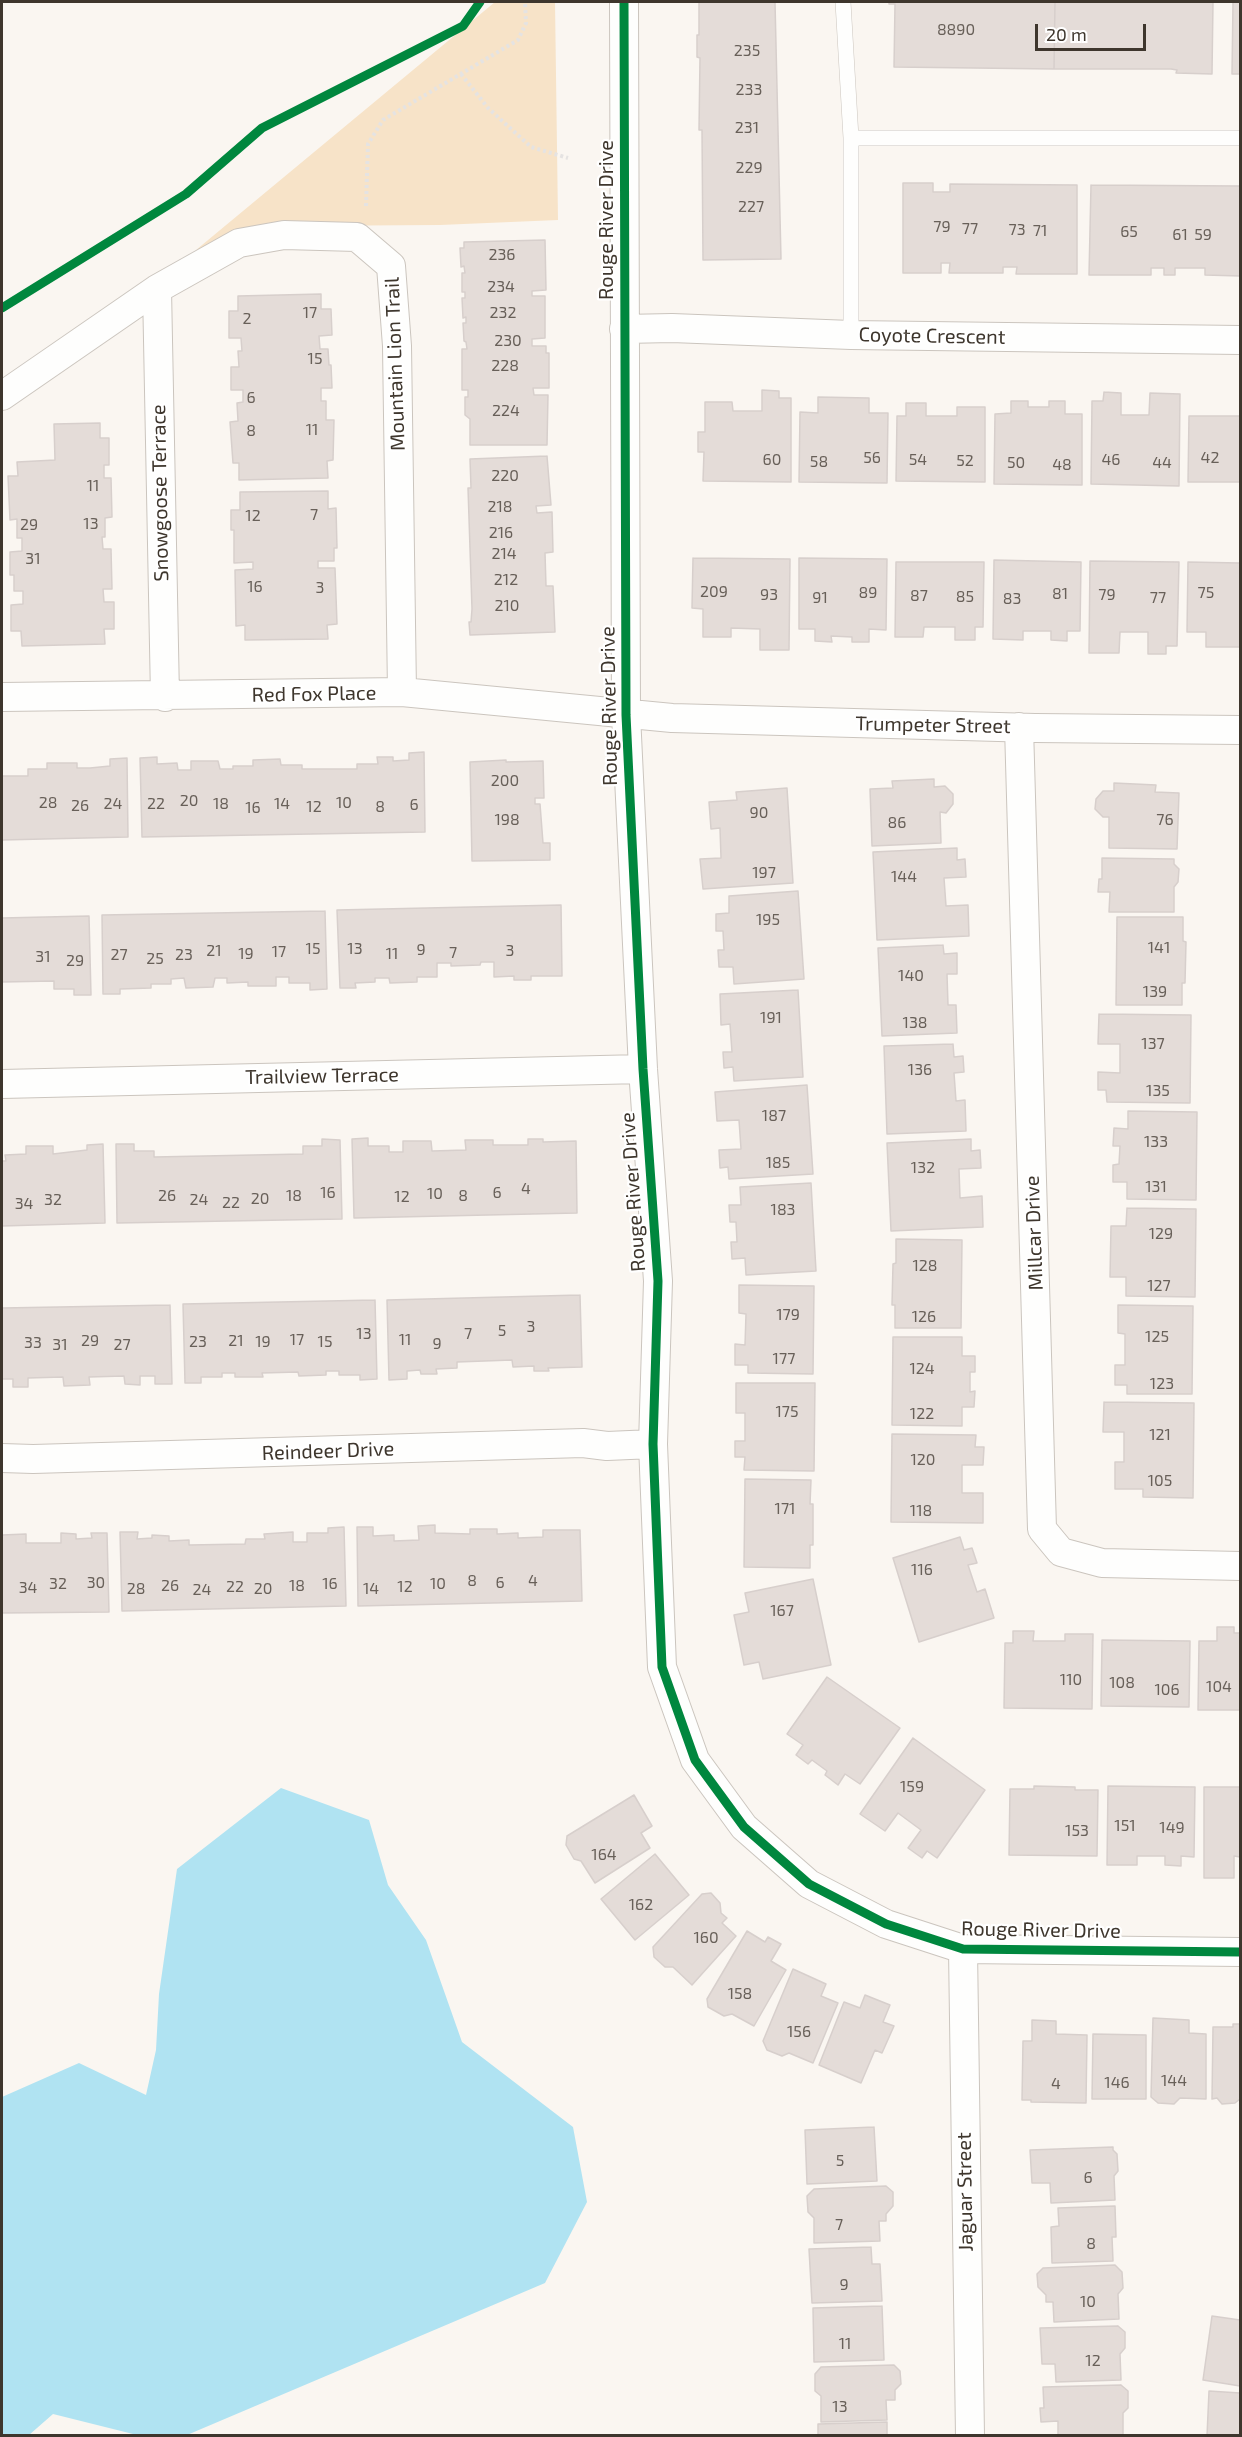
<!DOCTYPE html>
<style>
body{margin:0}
#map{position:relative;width:1242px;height:2437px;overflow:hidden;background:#faf6f1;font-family:"Exo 2",sans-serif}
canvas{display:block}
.frame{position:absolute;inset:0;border:3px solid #3e362d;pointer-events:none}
.scale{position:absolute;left:1035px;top:24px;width:111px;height:27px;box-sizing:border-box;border:3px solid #3e362d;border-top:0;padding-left:8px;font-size:18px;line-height:21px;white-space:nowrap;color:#3e362d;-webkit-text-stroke:4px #fff;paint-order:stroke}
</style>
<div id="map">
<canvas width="1242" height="2437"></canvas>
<div class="frame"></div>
<div class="scale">20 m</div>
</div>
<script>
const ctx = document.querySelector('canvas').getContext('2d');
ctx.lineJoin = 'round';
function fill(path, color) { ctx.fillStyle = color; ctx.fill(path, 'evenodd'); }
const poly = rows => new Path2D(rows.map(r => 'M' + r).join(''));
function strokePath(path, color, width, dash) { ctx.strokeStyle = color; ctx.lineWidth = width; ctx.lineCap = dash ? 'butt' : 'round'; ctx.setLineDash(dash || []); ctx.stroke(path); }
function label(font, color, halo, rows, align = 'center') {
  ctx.font = font + ' "Exo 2",sans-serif'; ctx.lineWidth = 4.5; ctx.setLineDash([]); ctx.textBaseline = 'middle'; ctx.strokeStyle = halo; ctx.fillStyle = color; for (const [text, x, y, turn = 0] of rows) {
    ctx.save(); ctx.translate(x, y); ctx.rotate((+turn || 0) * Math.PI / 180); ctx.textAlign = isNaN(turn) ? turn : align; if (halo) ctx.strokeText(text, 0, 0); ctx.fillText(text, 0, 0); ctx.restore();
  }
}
fill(poly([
 [495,2,555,2,558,220,440,225,288,226,196,250]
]), '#f7e3c8');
fill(poly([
 [281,1788,369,1820,388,1885,426,1940,462,2042,573,2127,587,2202,545,2283,187,2435,137,2435,53,2414,29,2435,2,2435,2,2097,79,2063,146,2095,156,2050,159,1994,177,1869]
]), '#b0e3f2');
const building = poly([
 [699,2,775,2,781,259,703,260,702,130,699,130,700,58,697,57,697,35,699,35,699,2],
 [889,2,1055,2,1054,69,894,67,895,4,889,4,889,2],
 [1055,2,1213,2,1212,74,1176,73,1177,70,1171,69,1054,69,1055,2],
 [1233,2,1240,2,1240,74,1232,74,1233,2],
 [903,183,933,183,933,192,950,192,950,184,1077,185,1077,274,1016,274,1017,267,1003,267,1003,273,949,273,950,263,941,263,941,273,903,273,903,183],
 [1091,185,1240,186,1240,276,1205,275,1205,268,1175,268,1175,275,1164,275,1164,268,1151,268,1151,275,1089,275,1091,185],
 [545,240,546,290,532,291,532,296,545,296,545,338,532,339,532,346,546,346,546,353,549,353,549,388,533,388,534,395,548,395,547,445,470,445,470,419,465,415,465,397,468,397,468,390,462,390,462,349,467,349,466,342,464,341,463,323,466,323,466,317,463,318,462,298,465,298,465,292,462,292,462,273,465,273,464,266,461,267,460,248,464,248,464,242,545,240],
 [321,294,321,309,331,309,332,335,319,336,320,349,328,349,329,365,331,365,332,388,321,388,321,401,326,401,326,420,334,420,333,460,327,461,328,478,239,480,239,463,233,463,230,422,238,421,237,403,243,402,243,390,231,390,231,367,239,367,238,351,242,351,241,338,229,338,229,311,238,311,238,296,321,294],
 [762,390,779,391,779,398,791,398,791,482,703,481,704,452,698,452,698,432,705,432,705,402,732,402,733,411,762,411,762,390],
 [1104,392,1121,393,1121,415,1149,415,1150,393,1180,394,1179,486,1091,484,1092,401,1103,401,1104,392],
 [818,397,869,398,869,413,888,413,887,483,799,482,800,412,818,413,818,397],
 [1011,401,1028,401,1028,407,1049,407,1049,401,1065,401,1065,414,1082,414,1082,485,994,484,995,414,1011,413,1011,401],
 [906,403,926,403,926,416,957,416,957,407,985,407,985,482,896,481,897,416,906,416,906,403],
 [1189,416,1240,416,1240,482,1188,482,1189,416],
 [100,423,100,438,109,438,109,465,104,465,104,478,111,478,112,517,105,518,105,537,102,537,103,549,111,549,112,589,103,589,104,602,114,602,114,629,104,629,105,644,22,646,21,631,11,631,11,605,23,604,23,591,14,591,14,575,10,575,10,552,22,551,22,538,17,538,17,519,10,520,8,476,18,476,17,462,55,460,54,424,100,423],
 [547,456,551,505,536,506,537,513,552,512,553,552,545,553,546,586,553,586,555,632,470,635,469,622,471,622,472,609,468,488,471,488,470,459,547,456],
 [328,491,328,509,336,508,337,548,334,548,334,561,318,561,318,568,335,568,337,624,327,625,328,639,245,640,245,625,236,626,235,570,253,569,253,562,234,563,234,530,231,530,231,510,240,510,240,492,328,491],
 [693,558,790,559,789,650,760,650,760,629,731,628,731,637,703,637,703,609,692,608,693,558],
 [799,558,887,559,886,630,869,629,869,642,852,642,852,637,831,636,832,642,815,641,815,629,799,629,799,558],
 [994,560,1081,562,1080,631,1067,631,1067,641,1051,640,1051,631,1023,631,1023,640,993,639,994,560],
 [1090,561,1179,562,1177,646,1166,646,1166,654,1148,654,1148,632,1120,632,1119,653,1089,653,1090,561],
 [896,562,984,562,983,627,975,627,975,640,955,640,955,627,924,627,923,637,895,637,896,562],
 [1188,562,1240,563,1240,647,1206,647,1206,632,1187,632,1188,562],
 [424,752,425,832,142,837,140,758,157,757,157,764,177,763,178,770,191,770,191,761,218,761,220,769,233,769,233,766,253,766,253,760,280,759,281,765,302,765,302,769,357,769,357,764,378,764,377,757,393,757,393,761,409,760,409,753,424,752],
 [127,758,128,837,2,840,2,776,28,776,28,769,47,769,47,763,77,763,77,768,90,768,110,766,110,759,127,758],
 [506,760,506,762,543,761,544,798,535,798,535,804,540,804,543,843,550,843,550,860,472,861,470,762,506,760],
 [934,779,934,787,945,786,953,794,953,804,946,813,940,812,941,843,872,846,870,789,893,788,892,781,934,779],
 [1114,783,1156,785,1155,792,1179,793,1177,849,1109,848,1109,817,1103,817,1095,809,1096,799,1103,791,1114,791,1114,783],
 [787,788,793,883,703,889,700,859,721,858,720,828,711,829,709,802,737,800,736,792,787,788],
 [957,848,957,860,965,859,966,877,944,878,946,906,968,905,969,936,877,940,873,852,957,848],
 [1102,858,1174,859,1174,864,1179,869,1178,882,1174,887,1174,912,1109,912,1110,892,1098,892,1099,879,1102,879,1102,858],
 [798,891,804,979,734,984,733,967,719,967,718,950,724,950,723,931,716,931,716,914,729,913,729,896,798,891],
 [561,905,562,976,531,976,531,980,514,980,514,976,494,977,494,962,481,962,480,965,451,966,451,963,437,963,437,977,417,977,417,982,390,983,389,978,375,978,375,982,355,983,356,988,340,988,337,910,561,905],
 [325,911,327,989,310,990,310,983,289,983,289,977,276,977,276,986,248,986,248,982,227,983,227,978,215,978,213,987,186,988,184,978,171,979,171,984,151,984,151,988,120,989,120,994,103,994,102,915,325,911],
 [89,916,91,995,74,995,74,989,54,989,54,981,2,982,2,918,89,916],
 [1117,917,1183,917,1183,941,1186,942,1185,983,1182,983,1182,1005,1116,1005,1117,917],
 [943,945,944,954,957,953,957,974,947,974,948,1005,956,1005,957,1033,882,1036,878,948,943,945],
 [798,990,803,1077,734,1081,733,1067,724,1068,723,1052,732,1052,730,1024,721,1025,720,994,798,990],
 [1099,1014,1191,1015,1190,1103,1107,1102,1106,1090,1098,1090,1098,1072,1120,1073,1120,1044,1098,1044,1099,1014],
 [953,1044,954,1057,963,1056,964,1072,954,1073,956,1101,965,1100,966,1131,887,1134,884,1046,953,1044],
 [807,1085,813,1174,729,1179,728,1167,720,1168,719,1150,741,1149,739,1120,717,1121,715,1092,807,1085],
 [1128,1111,1197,1112,1196,1200,1127,1199,1127,1182,1113,1182,1113,1165,1119,1164,1120,1146,1113,1146,1114,1128,1128,1129,1128,1111],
 [368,1138,368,1146,389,1146,389,1152,403,1152,403,1141,431,1141,432,1151,466,1150,465,1140,493,1140,493,1145,528,1145,528,1139,543,1139,543,1142,576,1141,577,1213,354,1218,352,1139,368,1138],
 [322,1139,340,1140,342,1219,117,1223,116,1144,134,1144,134,1151,154,1151,154,1157,303,1154,303,1146,322,1146,322,1139],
 [971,1139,971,1151,980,1150,981,1168,959,1169,960,1198,982,1196,983,1227,891,1231,887,1143,971,1139],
 [103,1144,105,1223,2,1226,2,1161,6,1161,5,1155,26,1154,26,1146,53,1146,53,1154,87,1150,87,1145,103,1144],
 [811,1183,816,1271,746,1275,745,1258,732,1259,731,1242,737,1242,736,1222,730,1222,729,1205,741,1205,740,1187,811,1183],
 [1127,1208,1196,1209,1195,1297,1126,1296,1126,1277,1110,1277,1111,1226,1126,1226,1127,1208],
 [896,1239,962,1240,961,1328,895,1328,895,1305,892,1305,893,1264,896,1263,896,1239],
 [739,1285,814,1286,813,1374,748,1373,748,1365,735,1365,735,1344,745,1345,746,1314,739,1313,739,1285],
 [580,1295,582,1367,548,1368,549,1371,534,1371,534,1366,513,1367,512,1360,457,1362,457,1368,436,1369,437,1374,421,1374,420,1370,407,1371,407,1379,389,1380,387,1300,580,1295],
 [375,1300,377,1379,360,1380,360,1375,339,1375,339,1371,326,1371,326,1375,299,1376,298,1372,262,1373,263,1377,235,1377,235,1373,222,1373,222,1377,201,1377,201,1383,185,1383,183,1304,375,1300],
 [170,1305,172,1384,155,1384,155,1376,140,1376,140,1385,125,1384,124,1376,89,1377,90,1385,64,1386,63,1377,28,1378,28,1387,13,1387,13,1379,2,1379,2,1308,170,1305],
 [1118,1305,1193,1306,1192,1394,1127,1394,1127,1385,1115,1385,1115,1365,1125,1365,1125,1334,1118,1333,1118,1305],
 [893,1337,962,1337,962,1356,975,1356,975,1372,970,1372,970,1392,975,1391,974,1407,962,1407,962,1426,892,1425,893,1337],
 [736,1383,815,1383,814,1471,744,1470,745,1457,735,1457,735,1441,745,1441,745,1413,736,1413,736,1383],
 [1104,1402,1194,1403,1193,1498,1143,1497,1143,1489,1115,1489,1115,1462,1124,1462,1124,1432,1103,1432,1104,1402],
 [892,1434,976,1435,975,1447,984,1447,983,1465,962,1465,962,1493,983,1493,983,1523,891,1522,892,1434],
 [745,1479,811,1480,810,1504,813,1504,813,1545,810,1545,810,1568,744,1567,745,1479],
 [435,1525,435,1533,470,1534,470,1529,497,1529,497,1534,518,1533,518,1538,543,1537,543,1530,580,1530,582,1601,358,1606,357,1527,373,1527,373,1536,394,1535,394,1541,419,1540,418,1526,435,1525],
 [344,1527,346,1606,122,1611,120,1532,138,1532,137,1539,152,1538,152,1535,169,1536,169,1541,189,1540,189,1545,245,1544,246,1539,265,1539,264,1534,293,1532,293,1542,307,1542,307,1533,328,1533,328,1528,344,1527],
 [61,1533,76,1534,76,1539,92,1538,91,1533,107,1533,109,1612,2,1613,2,1535,26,1534,26,1543,61,1543,61,1533],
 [960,1537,964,1550,972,1548,977,1563,968,1565,977,1592,985,1589,994,1618,919,1642,893,1558,960,1537],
 [813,1579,831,1665,763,1679,759,1662,744,1665,734,1615,749,1612,745,1593,813,1579],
 [1217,1627,1234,1627,1234,1633,1240,1633,1240,1710,1198,1710,1199,1641,1217,1641,1217,1627],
 [1013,1631,1034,1631,1033,1641,1065,1641,1065,1634,1093,1634,1092,1709,1004,1708,1005,1643,1013,1643,1013,1631],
 [1102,1640,1190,1641,1189,1707,1101,1706,1102,1640],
 [827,1677,900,1728,860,1784,845,1774,838,1785,825,1775,827,1771,812,1760,808,1764,796,1755,803,1745,787,1734,827,1677],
 [913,1738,985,1790,937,1858,927,1851,922,1858,908,1848,921,1830,898,1813,885,1831,860,1814,913,1738],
 [1034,1786,1075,1787,1075,1790,1098,1790,1097,1856,1009,1855,1010,1789,1034,1789,1034,1786],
 [1108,1786,1195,1787,1194,1857,1181,1856,1181,1866,1165,1865,1165,1856,1137,1856,1137,1865,1107,1865,1108,1786],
 [1204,1787,1240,1787,1240,1857,1234,1856,1234,1878,1204,1878,1204,1787],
 [634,1795,652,1826,641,1833,650,1848,595,1883,581,1861,574,1859,566,1845,567,1836,634,1795],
 [655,1854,689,1895,635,1940,601,1899,655,1854],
 [711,1893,720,1903,721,1913,727,1918,722,1923,736,1936,692,1985,673,1967,665,1967,654,1957,653,1947,702,1894,711,1893],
 [747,1931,765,1942,768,1937,781,1944,771,1961,786,1970,754,2026,732,2014,724,2016,708,2007,707,1999,747,1931],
 [793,1969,826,1984,821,1996,838,2003,813,2063,789,2053,782,2056,767,2050,763,2041,793,1969],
 [865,1995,890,2005,883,2022,894,2026,882,2053,875,2050,861,2083,819,2065,844,2002,860,2008,865,1995],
 [1153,2018,1189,2020,1189,2033,1206,2034,1206,2099,1180,2098,1174,2104,1158,2103,1151,2097,1153,2018],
 [1032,2020,1056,2021,1056,2034,1087,2035,1086,2103,1031,2102,1031,2100,1022,2100,1023,2041,1032,2041,1032,2020],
 [1233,2024,1240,2024,1240,2099,1235,2103,1222,2104,1217,2098,1212,2099,1213,2027,1233,2027,1233,2024],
 [1093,2034,1146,2035,1146,2099,1092,2099,1093,2034],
 [874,2127,877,2181,807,2184,805,2130,874,2127],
 [1113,2147,1113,2150,1117,2154,1118,2171,1114,2176,1115,2200,1051,2203,1050,2183,1032,2183,1030,2150,1113,2147],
 [886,2186,893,2192,893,2206,886,2214,886,2221,879,2221,880,2241,814,2243,814,2218,808,2212,807,2196,814,2189,886,2186],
 [1115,2206,1116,2237,1112,2237,1113,2261,1052,2263,1051,2227,1059,2226,1058,2208,1115,2206],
 [871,2247,872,2264,880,2264,882,2301,812,2303,809,2249,871,2247],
 [1115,2265,1122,2272,1123,2288,1118,2294,1119,2319,1054,2322,1053,2302,1046,2302,1046,2295,1038,2287,1037,2274,1043,2268,1115,2265],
 [882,2306,884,2360,814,2362,813,2308,882,2306],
 [1212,2316,1240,2320,1240,2386,1203,2380,1212,2316],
 [1118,2326,1125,2332,1125,2348,1120,2354,1121,2380,1056,2382,1055,2364,1042,2364,1040,2328,1118,2326],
 [894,2365,900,2371,901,2384,895,2390,895,2400,886,2400,887,2420,821,2422,821,2396,815,2391,815,2374,821,2367,894,2365],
 [1121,2385,1128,2391,1128,2408,1123,2413,1123,2436,1058,2436,1058,2421,1041,2422,1040,2408,1044,2408,1043,2387,1121,2385],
 [1209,2391,1240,2393,1240,2436,1207,2436,1209,2391],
 [887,2422,887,2436,818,2436,818,2424,887,2422]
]);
fill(building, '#e4dcd8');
strokePath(building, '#d7cfcc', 1.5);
const lane = poly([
 [843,2,851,138,851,335],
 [851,138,1240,138]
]);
const street = poly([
 [624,2,626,715,643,1069,658,1281,653,1444,662,1667,695,1760,744,1827,809,1884,886,1924,963,1949,1240,1952],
 [157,289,165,697],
 [624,329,672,328,851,335,1240,340],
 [2,396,157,289,239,243,284,235,357,237,391,266,397,346,402,692],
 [2,697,402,692,672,718,1035,728,1240,730],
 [1019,727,1042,1529,1061,1552,1102,1563,1240,1566],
 [2,1084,643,1069],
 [2,1458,33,1459,583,1443,607,1446,653,1444],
 [963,1949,970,2436]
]);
strokePath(lane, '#cbc5be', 16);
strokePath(street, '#cbc5be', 30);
strokePath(poly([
 [461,74,488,108,531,147,568,158],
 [366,206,368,144,383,120,518,40,526,23,525,2]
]), '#e5e3e2', 4, [3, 3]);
strokePath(lane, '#fefefd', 15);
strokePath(street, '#fefefd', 28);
strokePath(poly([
 [624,2,626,715,643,1069,658,1281,653,1444,662,1667,695,1760,744,1827,809,1884,886,1924,963,1949,1240,1952],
 [2,308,186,194,262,128,463,26,480,2]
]), '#00873e', 9);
label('16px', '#686059', null, [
 ["8890",956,30],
 ["235",747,51],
 ["233",749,90],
 ["231",747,128],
 ["229",749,168],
 ["227",751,207],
 ["79",942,227],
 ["77",970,229],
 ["73",1017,230],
 ["71",1040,231],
 ["65",1129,232],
 ["61",1180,235],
 ["59",1203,235],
 ["236",502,255],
 ["234",501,287],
 ["17",310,313],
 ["232",503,313],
 ["2",247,319],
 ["230",508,341],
 ["15",315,359],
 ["228",505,366],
 ["6",251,398],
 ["224",506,411],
 ["11",312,430],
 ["8",251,431],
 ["56",872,458],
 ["42",1210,458],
 ["60",772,460],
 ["54",918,460],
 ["46",1111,460],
 ["52",965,461],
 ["58",819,462],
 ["50",1016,463],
 ["44",1162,463],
 ["48",1062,465],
 ["220",505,476],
 ["11",93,486],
 ["218",500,507],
 ["7",314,515],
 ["12",253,516],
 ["13",91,524],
 ["29",29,525],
 ["216",501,533],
 ["214",504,554],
 ["31",33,559],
 ["212",506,580],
 ["16",255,587],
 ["3",320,588],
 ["209",714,592],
 ["89",868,593],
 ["75",1206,593],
 ["81",1060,594],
 ["93",769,595],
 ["79",1107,595],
 ["87",919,596],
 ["85",965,597],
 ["91",820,598],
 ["77",1158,598],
 ["83",1012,599],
 ["210",507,606],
 ["200",505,781],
 ["20",189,801],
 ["28",48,803],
 ["10",344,803],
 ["24",113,804],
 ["22",156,804],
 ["18",221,804],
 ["14",282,804],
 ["6",414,805],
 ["26",80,806],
 ["12",314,807],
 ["8",380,807],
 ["16",253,808],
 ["90",759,813],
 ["198",507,820],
 ["76",1165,820],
 ["86",897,823],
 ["197",764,873],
 ["144",904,877],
 ["195",768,920],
 ["141",1159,948],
 ["15",313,949],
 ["13",355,949],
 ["9",421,950],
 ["21",214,951],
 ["3",510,951],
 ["17",279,952],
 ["7",453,953],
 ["19",246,954],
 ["11",392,954],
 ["27",119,955],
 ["23",184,955],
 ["31",43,957],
 ["25",155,959],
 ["29",75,961],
 ["140",911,976],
 ["139",1155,992],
 ["191",771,1018],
 ["138",915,1023],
 ["137",1153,1044],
 ["136",920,1070],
 ["135",1158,1091],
 ["187",774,1116],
 ["133",1156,1142],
 ["185",778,1163],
 ["132",923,1168],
 ["131",1156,1187],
 ["4",526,1189],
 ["16",328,1193],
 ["6",497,1193],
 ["10",435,1194],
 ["26",167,1196],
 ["18",294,1196],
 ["8",463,1196],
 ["12",402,1197],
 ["20",260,1199],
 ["32",53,1200],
 ["24",199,1200],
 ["22",231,1203],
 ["34",24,1204],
 ["183",783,1210],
 ["129",1161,1234],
 ["128",925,1266],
 ["127",1159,1286],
 ["179",788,1315],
 ["126",924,1317],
 ["3",531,1327],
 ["5",502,1331],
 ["13",364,1334],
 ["7",468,1334],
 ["125",1157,1337],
 ["17",297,1340],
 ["11",405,1340],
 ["29",90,1341],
 ["21",236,1341],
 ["23",198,1342],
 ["19",263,1342],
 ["15",325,1342],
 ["33",33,1343],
 ["9",437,1344],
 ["31",60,1345],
 ["27",122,1345],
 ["177",784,1359],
 ["124",922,1369],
 ["123",1162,1384],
 ["175",787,1412],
 ["122",922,1414],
 ["121",1160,1435],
 ["120",923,1460],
 ["105",1160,1481],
 ["171",785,1509],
 ["118",921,1511],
 ["116",922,1570],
 ["8",472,1581],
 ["4",533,1581],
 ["30",96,1583],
 ["6",500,1583],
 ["32",58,1584],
 ["16",330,1584],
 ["10",438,1584],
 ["26",170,1586],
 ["18",297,1586],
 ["22",235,1587],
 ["12",405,1587],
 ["34",28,1588],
 ["28",136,1589],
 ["20",263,1589],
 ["14",371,1589],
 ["24",202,1590],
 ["167",782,1611],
 ["110",1071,1680],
 ["108",1122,1683],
 ["104",1219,1687],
 ["106",1167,1690],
 ["159",912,1787],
 ["151",1125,1826],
 ["149",1172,1828],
 ["153",1077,1831],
 ["164",604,1855],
 ["162",641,1905],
 ["160",706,1938],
 ["158",740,1994],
 ["156",799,2032],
 ["144",1174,2081],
 ["146",1117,2083],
 ["4",1056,2084],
 ["5",840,2161],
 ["6",1088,2178],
 ["7",839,2225],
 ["8",1091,2244],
 ["9",844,2285],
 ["10",1088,2302],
 ["11",845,2344],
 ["12",1093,2361],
 ["13",840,2407]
]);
label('20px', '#3e362d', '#fff', [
 ["Rouge River Drive",606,220,-90],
 ["Coyote Crescent",932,336,1],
 ["Mountain Lion Trail",395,364,-92],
 ["Snowgoose Terrace",160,493,-91],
 ["Red Fox Place",314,694,-1],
 ["Rouge River Drive",609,706,-91],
 ["Trumpeter Street",933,725,1],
 ["Trailview Terrace",322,1076,-1],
 ["Rouge River Drive",633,1192,-94],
 ["Millcar Drive",1034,1233,-92],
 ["Reindeer Drive",328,1451,-2],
 ["Rouge River Drive",1041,1930,1],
 ["Jaguar Street",965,2192,-91]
]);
</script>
